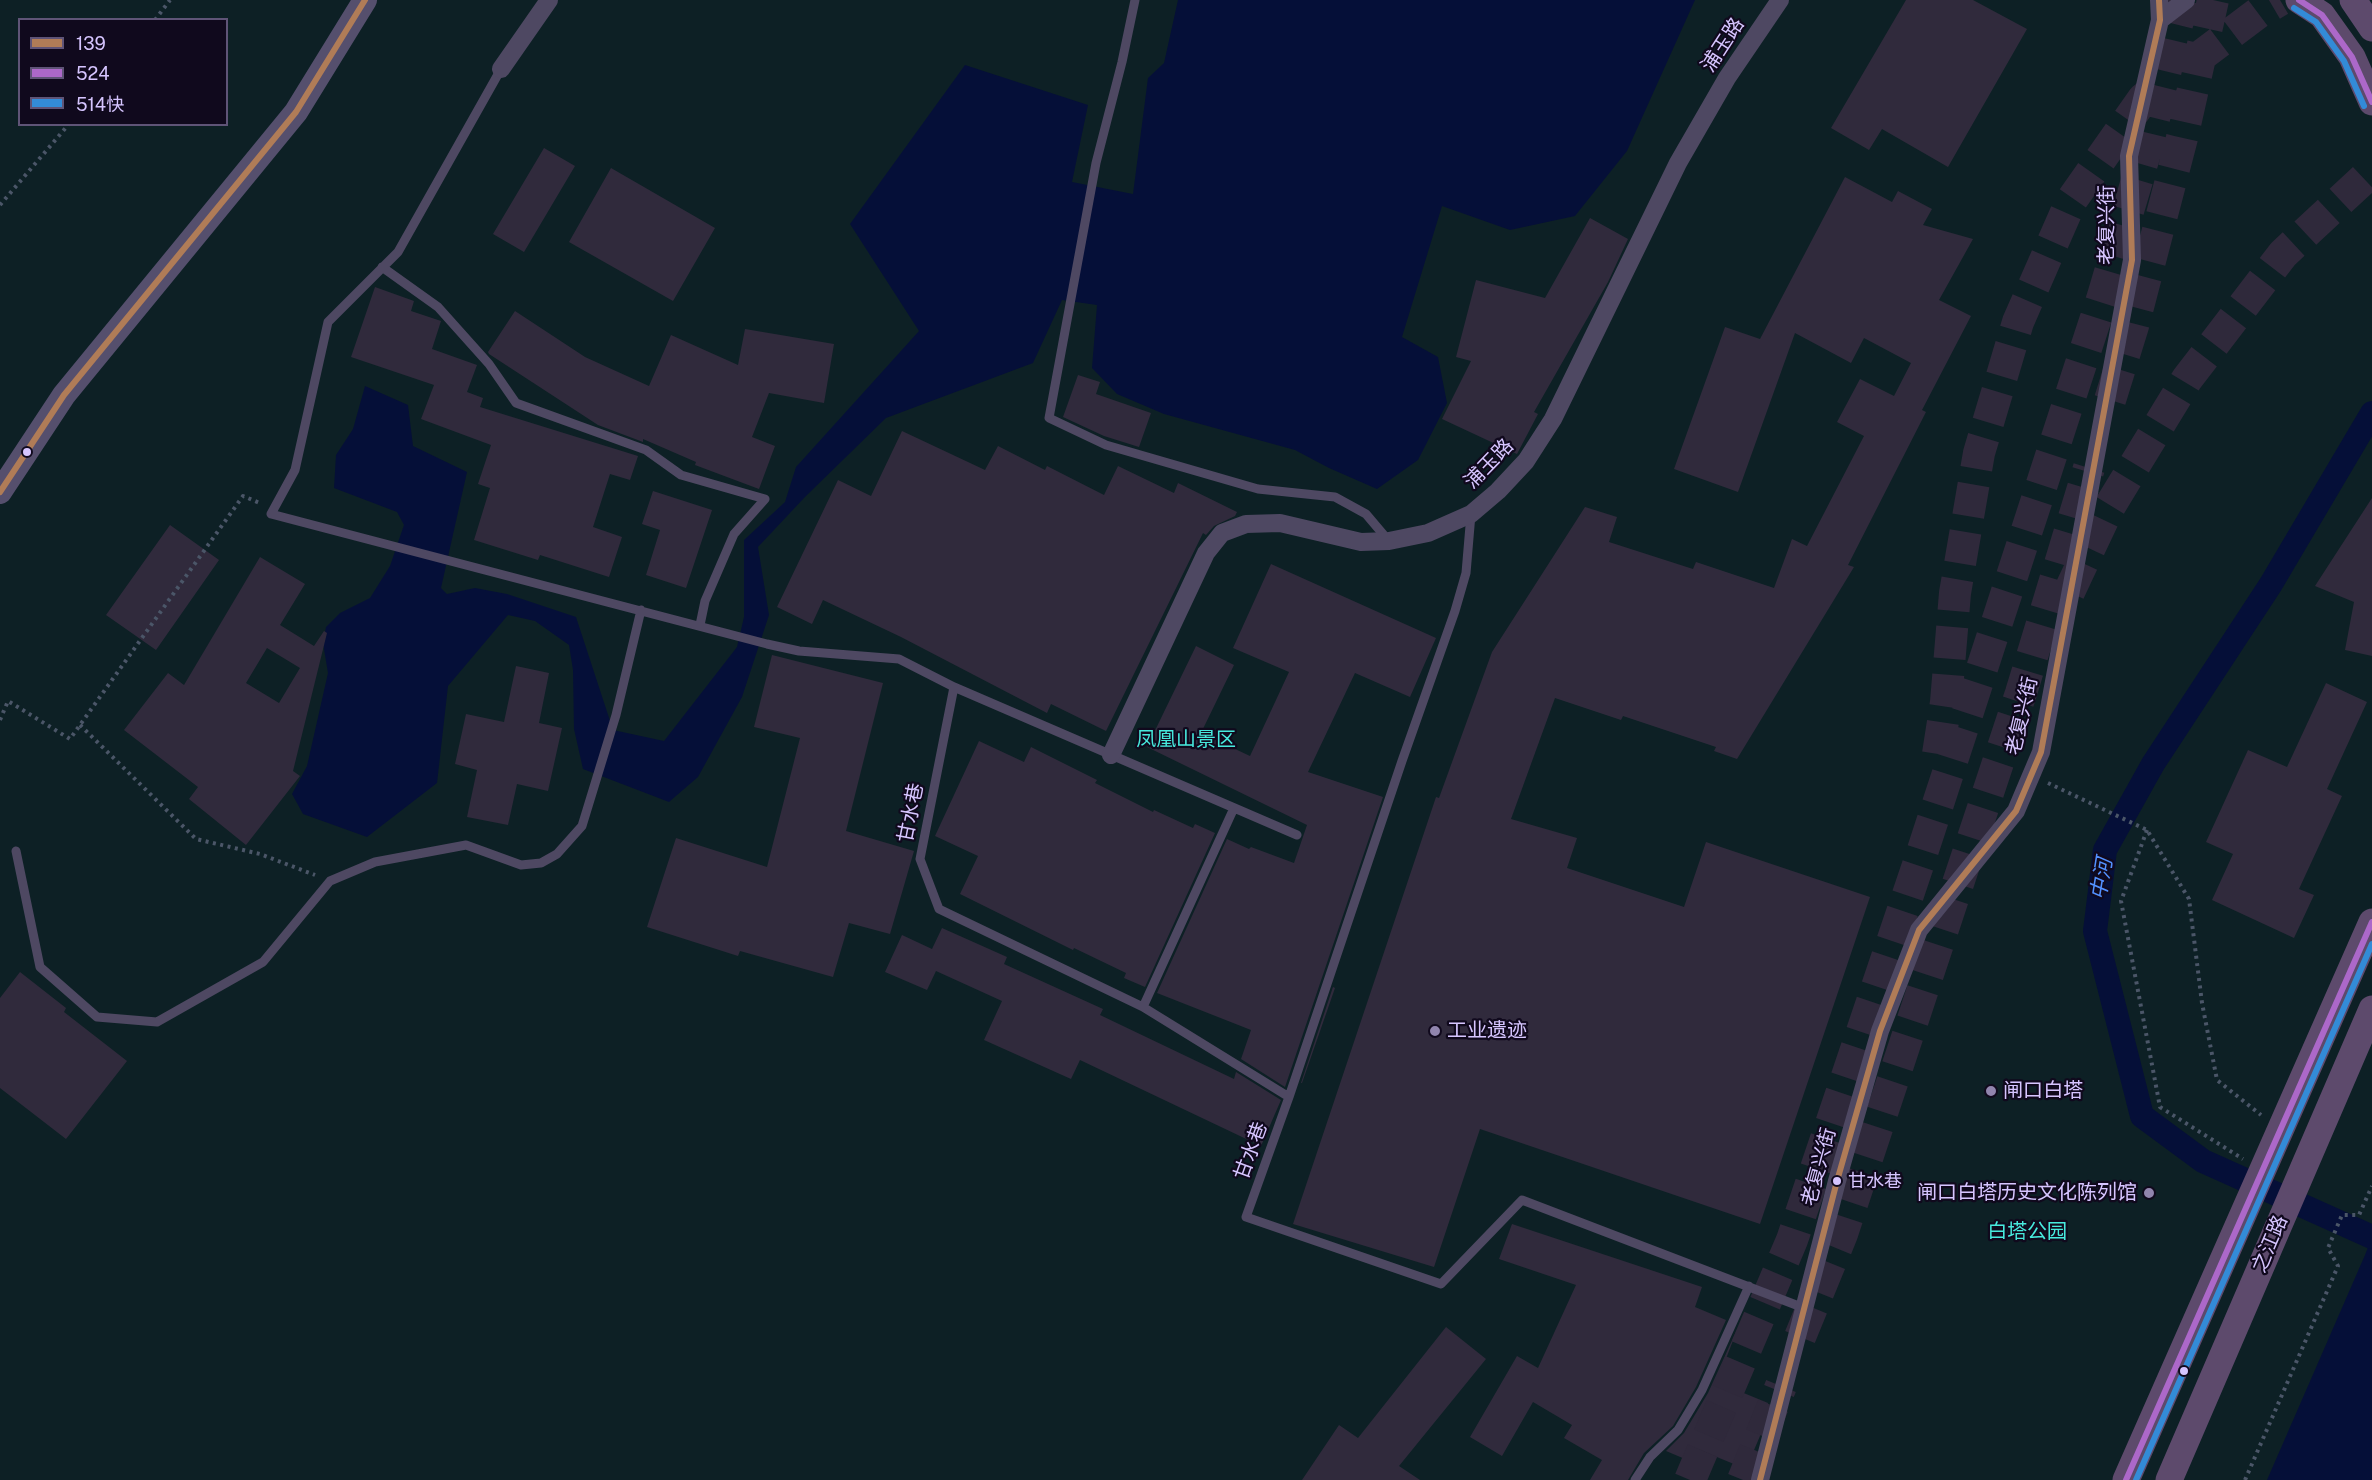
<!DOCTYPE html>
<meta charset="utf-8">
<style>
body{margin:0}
#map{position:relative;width:2372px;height:1480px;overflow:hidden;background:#110e18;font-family:"Public Sans","Noto Sans SC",sans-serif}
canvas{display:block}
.legend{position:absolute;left:18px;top:18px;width:210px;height:108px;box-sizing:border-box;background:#10091d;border:2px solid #5f5477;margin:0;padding:8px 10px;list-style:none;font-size:18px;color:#d6c5ff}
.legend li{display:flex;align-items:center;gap:12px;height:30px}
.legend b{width:30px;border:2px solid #5f5477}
</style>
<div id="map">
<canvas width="2372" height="1480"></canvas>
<ul class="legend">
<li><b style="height:8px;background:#b07c57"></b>139</li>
<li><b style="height:8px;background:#ac68c9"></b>524</li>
<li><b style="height:8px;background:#338bd7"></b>514快</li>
</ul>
</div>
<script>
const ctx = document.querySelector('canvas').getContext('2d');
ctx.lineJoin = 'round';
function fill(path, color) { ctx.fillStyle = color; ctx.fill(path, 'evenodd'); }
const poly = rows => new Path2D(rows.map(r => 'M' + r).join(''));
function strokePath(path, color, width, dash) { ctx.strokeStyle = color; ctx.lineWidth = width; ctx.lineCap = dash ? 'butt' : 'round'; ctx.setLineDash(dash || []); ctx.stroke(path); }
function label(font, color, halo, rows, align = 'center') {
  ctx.font = font + ' "Public Sans","Noto Sans SC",sans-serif'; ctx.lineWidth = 4.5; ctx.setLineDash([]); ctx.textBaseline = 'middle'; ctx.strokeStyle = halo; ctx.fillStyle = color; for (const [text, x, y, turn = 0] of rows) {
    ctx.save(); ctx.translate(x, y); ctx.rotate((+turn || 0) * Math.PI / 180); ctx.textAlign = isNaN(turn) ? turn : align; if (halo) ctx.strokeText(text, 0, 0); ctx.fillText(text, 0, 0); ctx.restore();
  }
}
fill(poly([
 [0,0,2372,0,2372,1272,2281,1480,0,1480],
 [20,20,226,20,226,124,20,124]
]), '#0d2025');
fill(poly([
 [1178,0,1695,0,1627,151,1575,216,1510,230,1442,206,1402,337,1438,357,1447,403,1418,460,1377,489,1329,468,1295,450,1164,414,1117,394,1092,368,1097,305,1062,300,1033,363,886,418,805,497,758,547,769,615,742,697,698,777,669,802,583,769,574,729,573,670,569,645,535,621,508,615,448,686,437,783,367,837,303,814,292,794,307,766,328,673,323,643,326,627,340,613,370,598,390,566,404,525,397,512,334,488,336,455,353,429,365,386,408,405,413,446,467,472,441,588,447,594,475,588,507,594,576,617,613,730,664,741,737,647,744,617,744,540,785,502,796,467,919,331,850,224,965,65,1088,105,1072,182,1133,194,1148,78,1164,63],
 [2372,1237,2372,1480,2267,1480,2365,1255]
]), '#050f38');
strokePath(poly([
 [2372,1237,2203,1161,2142,1116,2095,931,2105,850,2153,764,2271,584,2372,413]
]), '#050f38', 24);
fill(poly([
 [1906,0,1973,0,2027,29,1948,167,1882,129,1869,150,1831,128],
 [544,148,575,166,524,252,493,234],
 [611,168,715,228,673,301,569,242],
 [1845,177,1892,202,1898,191,1932,209,1923,225,1973,239,1939,300,1971,316,1922,410,1926,412,1848,565,1854,567,1737,759,1714,751,1716,747,1623,716,1621,720,1555,698,1511,819,1577,838,1567,868,1684,907,1706,842,1870,897,1760,1224,1480,1129,1434,1267,1293,1224,1436,797,1439,798,1492,652,1585,507,1617,517,1609,542,1693,569,1696,562,1774,588,1792,539,1807,546,1864,436,1837,422,1860,379,1894,396,1911,363,1864,338,1851,363,1795,333,1738,492,1674,469,1725,327,1760,339],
 [1590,218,1628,239,1608,282,1534,412,1538,414,1517,454,1442,419,1471,361,1456,357,1476,280,1545,298],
 [375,287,414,301,411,311,441,321,432,349,477,365,467,392,483,398,480,407,638,456,630,480,610,474,593,527,622,537,609,577,540,555,538,560,474,540,490,488,478,484,491,445,421,419,434,385,351,357],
 [515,311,585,357,649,386,671,335,738,365,745,329,834,344,824,403,769,393,752,437,775,446,759,489,695,465,696,462,643,439,643,442,598,425,489,354,488,352],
 [1078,375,1100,382,1096,394,1151,413,1139,447,1104,436,1063,417],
 [902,431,985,470,998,446,1045,470,1047,466,1104,495,1118,466,1174,493,1178,483,1237,512,1235,516,1214,526,1206,535,1203,533,1106,731,1051,704,1047,713,901,637,823,600,812,624,777,607,838,480,871,496],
 [653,491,712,510,686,588,646,575,660,530,642,524],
 [2372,498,2372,656,2345,650,2354,602,2315,586],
 [170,525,219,560,156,650,106,615],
 [260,557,305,584,280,625,314,646,324,631,327,633,293,771,300,776,246,845,189,799,198,787,124,730,168,673,184,685],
 [267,648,300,668,279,703,246,683],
 [1271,564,1436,638,1410,697,1355,673,1308,772,1383,797,1285,1087,1241,1059,1251,1030,1157,993,1227,839,1249,849,1251,847,1294,863,1307,825,1147,747,1196,646,1234,665,1201,733,1250,756,1289,672,1233,648],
 [772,655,883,683,846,831,914,851,890,934,849,923,833,977,740,951,738,956,647,927,676,838,767,867,800,738,754,727],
 [516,666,549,673,539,723,562,728,548,791,517,784,508,825,467,817,477,770,455,764,466,714,504,722],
 [2326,683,2367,702,2327,789,2342,796,2299,889,2314,895,2294,938,2212,900,2233,854,2206,842,2248,750,2287,767],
 [979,741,1024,762,1031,747,1097,780,1095,783,1153,812,1154,810,1193,828,1195,824,1215,833,1145,987,1124,978,1126,973,1074,948,1073,950,960,894,978,856,935,836],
 [942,928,1007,957,1004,964,1103,1009,1100,1015,1234,1079,1236,1072,1281,1100,1261,1146,1080,1060,1071,1079,984,1040,1002,1001,936,971,927,990,885,972,902,935,932,949],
 [20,972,66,1008,64,1012,127,1061,66,1139,0,1088,0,998],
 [1333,987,1335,988,1302,1083,1301,1083],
 [1512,1224,1702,1287,1695,1307,1726,1320,1696,1387,1673,1426,1644,1453,1628,1480,1590,1480,1602,1460,1564,1438,1572,1425,1533,1402,1502,1456,1470,1437,1517,1356,1538,1368,1576,1285,1499,1259],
 [1739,1325,1717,1382,1768,1403,1760,1436,1746,1469,1690,1446,1685,1459,1666,1451,1684,1433,1708,1393],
 [1446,1327,1486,1359,1399,1466,1420,1480,1302,1480,1339,1425,1358,1438]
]), '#302a3c');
strokePath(poly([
 [2194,61,2258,13,2280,0],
 [2110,400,2133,326,2182,138,2213,0],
 [2069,592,2108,509,2187,379,2283,254,2372,171],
 [1938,754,1946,702,1955,593,1979,453,2018,322,2071,201,2143,99,2156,88],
 [1800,1337,1842,1234,2021,693,2089,468],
 [1690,1480,1792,1240,1922,853,2103,296,2148,143,2183,0],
 [1743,1480,1781,1386]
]), '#2f293b', 32, [32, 16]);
strokePath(poly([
 [155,20,170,0],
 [0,205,69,124],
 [0,720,8,701,70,739,243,496,262,504],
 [80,725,196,839,260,854,315,875],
 [2048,783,2147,830,2189,899,2202,1003,2217,1080,2261,1115],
 [2147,830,2121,901,2160,1107,2243,1159],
 [2245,1480,2338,1266,2328,1248,2342,1215,2359,1215,2372,1186]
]), '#4b5668', 4, [3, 4.5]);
strokePath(poly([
 [1135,0,1122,62,1096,163,1049,418,1106,445,1258,489,1335,497,1366,514,1388,540],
 [501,69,398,252,328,322,295,470,271,514,767,644,799,651,899,659,954,687,1297,835],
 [382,267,438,307,489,364,516,403,646,450,681,475,765,499,734,534,705,601,700,625],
 [954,687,920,859,939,909,1143,1007,1289,1097,1246,1217,1441,1284,1522,1200,1804,1308],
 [16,851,40,967,97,1017,157,1022,263,962,330,881,375,862,466,845,521,865,541,863,557,854,582,826,616,715,641,610],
 [1143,1007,1234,808],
 [1289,1097,1402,761,1455,611,1466,573,1471,514],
 [1635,1480,1650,1457,1678,1430,1702,1390,1749,1286]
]), '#4e4862', 9);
strokePath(poly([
 [2160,20,2186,0],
 [501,69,549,0],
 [1111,755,1206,553,1222,533,1246,524,1280,523,1361,542,1389,541,1428,533,1471,514,1498,491,1526,461,1553,419,1678,163,1727,78,1780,0],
 [1760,1480,1837,1181,1880,1031,1919,930,2016,811,2041,752,2132,260,2129,156,2160,20,2159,0]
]), '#4e4862', 18);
strokePath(poly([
 [0,492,64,395,296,112,365,0]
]), '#554f6d', 24);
strokePath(poly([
 [2299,0,2322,15,2352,57,2372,102],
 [2353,0,2372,28],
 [2126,1480,2372,922],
 [2169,1480,2372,1009]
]), '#5d4a6c', 27);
strokePath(poly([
 [0,492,64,395,296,112,365,0],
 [1760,1480,1837,1181,1880,1031,1919,930,2016,811,2041,752,2132,260,2129,156,2160,20,2159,0]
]), '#b07c57', 6);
strokePath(poly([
 [2299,0,2322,15,2352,57,2372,102],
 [2126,1480,2372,922]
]), '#ac68c9', 6);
strokePath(poly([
 [2294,8,2316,22,2344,61,2364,106],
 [2136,1480,2372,944]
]), '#338bd7', 6);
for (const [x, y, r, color] of [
 [27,452,5,"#d6c5ff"],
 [1435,1031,6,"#9185ae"],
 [1991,1091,6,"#9185ae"],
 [1837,1181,5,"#d6c5ff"],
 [2149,1193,6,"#9185ae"],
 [2184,1371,5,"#d6c5ff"]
]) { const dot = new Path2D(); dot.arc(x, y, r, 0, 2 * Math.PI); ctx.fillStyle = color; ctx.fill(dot); strokePath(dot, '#10091d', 2); }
label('18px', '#d6c5ff', '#10091d', [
 ["甘水巷",1848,1181]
], 'left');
label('20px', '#d6c5ff', '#10091d', [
 ["浦玉路",1723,45,-57],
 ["老复兴街",2107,225,-90],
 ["浦玉路",1489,464,-46],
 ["老复兴街",2022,716,-77],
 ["甘水巷",911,813,-79],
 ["甘水巷",1251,1151,-70],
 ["老复兴街",1819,1167,-75],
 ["之江路",2270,1244,-67]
]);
label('20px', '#47e9dd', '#10091d', [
 ["凤凰山景区",1186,740],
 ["白塔公园",2027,1232]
]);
label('20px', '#d6c5ff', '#10091d', [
 ["工业遗迹",1447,1031],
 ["闸口白塔",2003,1091],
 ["闸口白塔历史文化陈列馆",2137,1193,"right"]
], 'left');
label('italic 21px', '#5391ff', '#10091d', [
 ["中河",2102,879,-81]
]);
</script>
